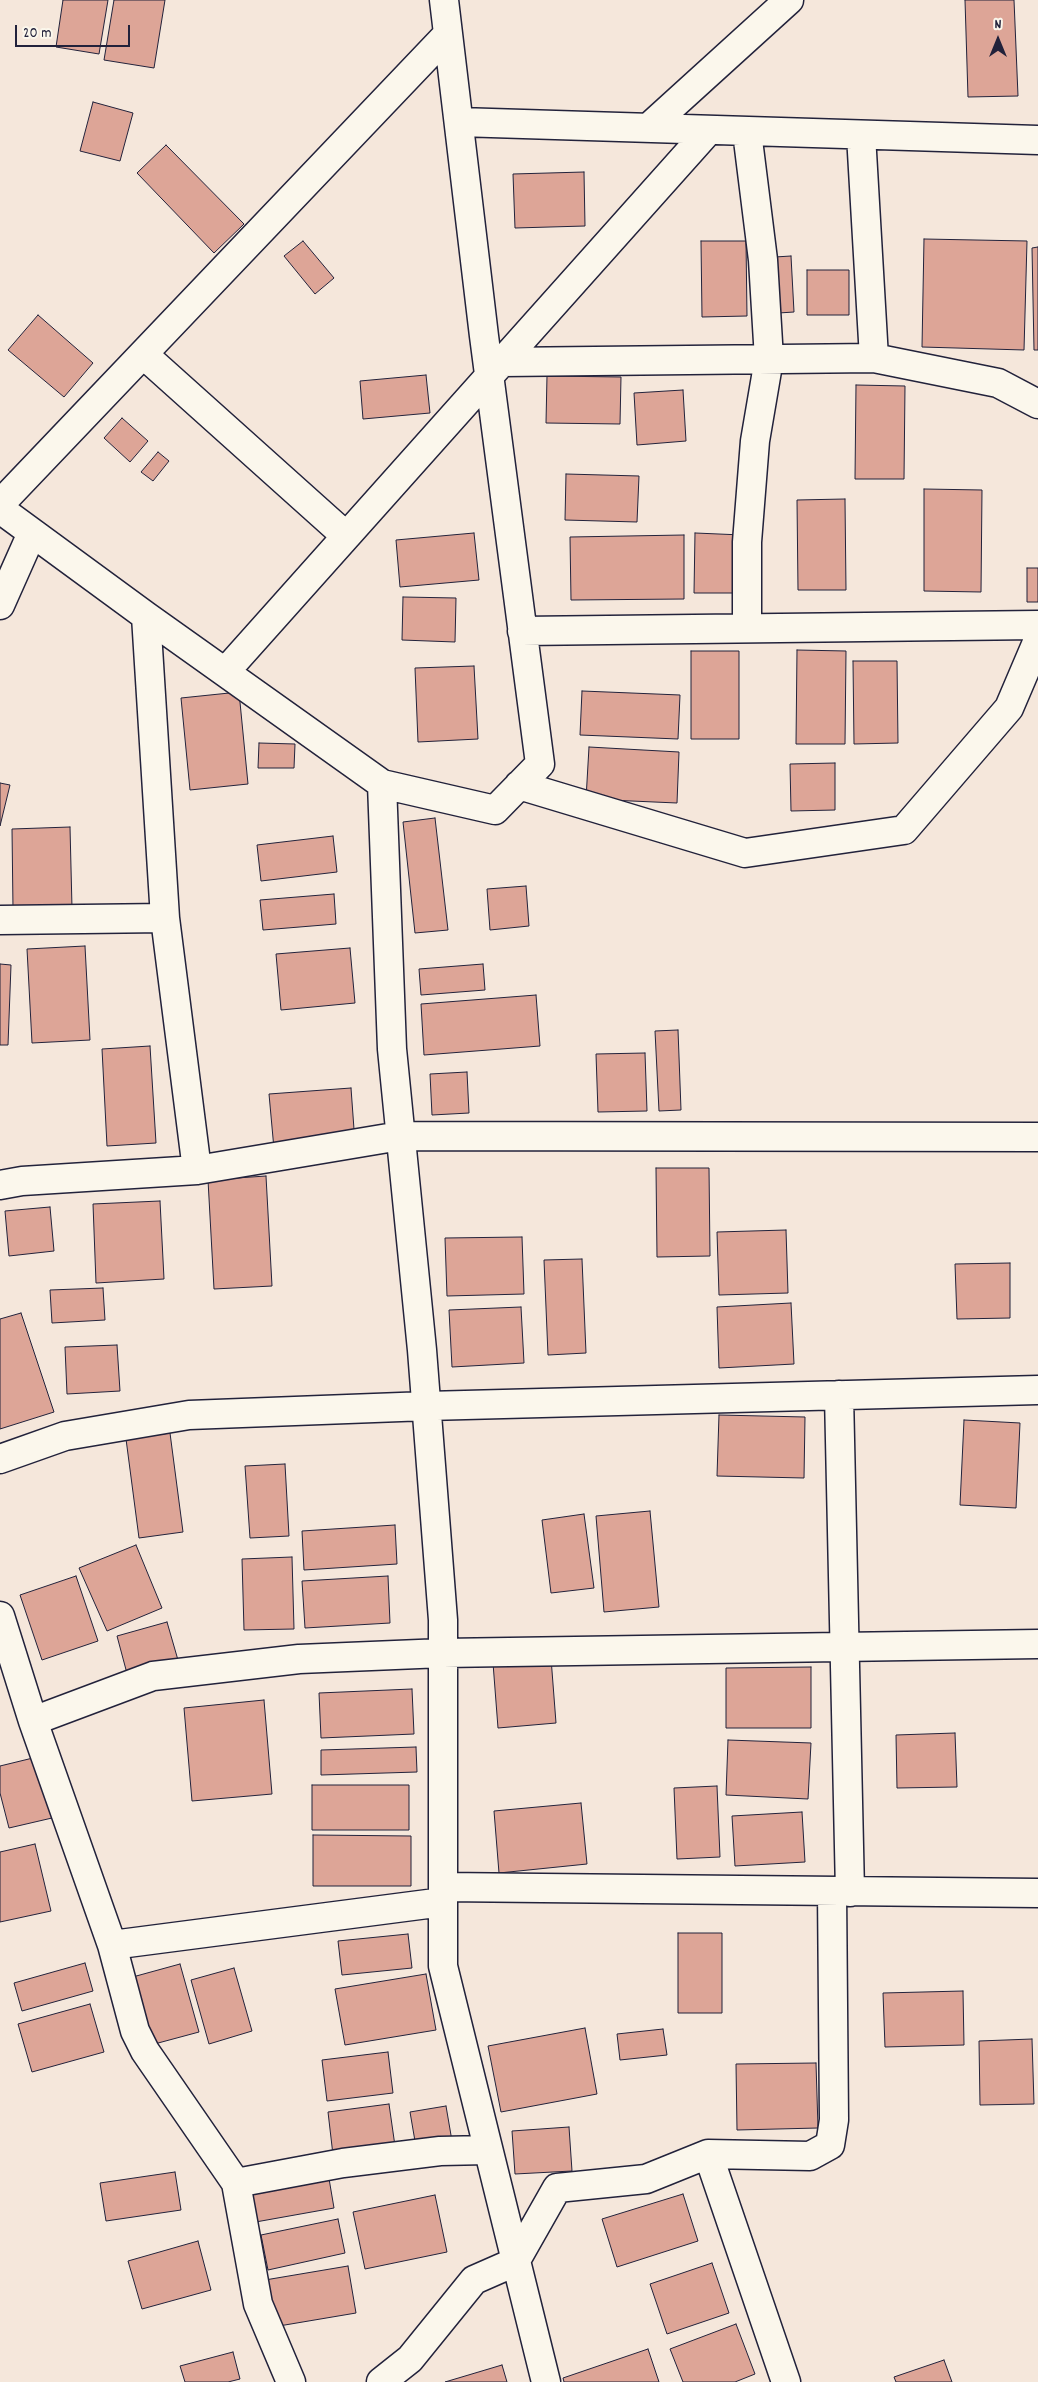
<!DOCTYPE html>
<style>
body{margin:0}
#map{position:relative;width:1038px;height:2382px;overflow:hidden;background:#f5e7db;font-family:Dekko,sans-serif}
canvas{display:block}
.north{position:absolute;left:973px;top:15px;width:50px;height:50px;-webkit-text-stroke:4px #fbf7ec;paint-order:stroke;rotate:0deg;font-size:14px;font-weight:700;line-height:20px;text-align:center;color:#22223b}
.north::after{content:'';display:block;margin:auto;width:18px;height:22px;background:#22223b;clip-path:polygon(50% 0,100% 100%,50% 72%,0 100%)}
.scale{position:absolute;left:15px;top:25px;width:115px;height:22px;box-sizing:border-box;border:2px solid #22223b;border-top:0;padding-left:6px;font-size:15px;line-height:18px;white-space:nowrap;color:#22223b;-webkit-text-stroke:4px #fbf7ec;paint-order:stroke}
</style>
<div id="map">
<canvas width="1038" height="2382"></canvas>
<div class="north">N</div>
<div class="scale">20 m</div>
</div>
<script>
const ctx = document.querySelector('canvas').getContext('2d');
ctx.lineJoin = 'round';
function fill(path, color) { ctx.fillStyle = color; ctx.fill(path, 'evenodd'); }
const poly = rows => new Path2D(rows.map(r => 'M' + r).join(''));
function strokePath(path, color, width, dash) { ctx.strokeStyle = color; ctx.lineWidth = width; ctx.lineCap = dash ? 'butt' : 'round'; ctx.setLineDash(dash || []); ctx.stroke(path); }
const building = poly([
 [63,0,108,0,99,54,56,47,63,0],
 [114,0,165,0,154,68,104,60,114,0],
 [965,0,1014,0,1018,96,968,97,965,0],
 [93,102,133,113,120,161,80,151,93,102],
 [166,145,244,224,214,253,137,173,166,145],
 [584,172,585,226,515,228,513,174,584,172],
 [924,239,1027,241,1024,350,922,347,924,239],
 [303,241,334,278,315,294,284,256,303,241],
 [701,241,746,241,747,316,702,317,701,241],
 [1038,247,1038,350,1034,350,1032,248,1038,247],
 [791,256,794,312,763,314,759,258,791,256],
 [807,270,849,270,849,315,807,315,807,270],
 [38,315,93,363,64,397,8,350,38,315],
 [426,375,430,413,363,419,360,381,426,375],
 [547,376,621,377,620,424,546,423,547,376],
 [856,385,905,386,904,479,855,479,856,385],
 [683,390,686,441,637,445,634,393,683,390],
 [122,418,148,441,130,462,104,438,122,418],
 [158,452,169,461,153,481,141,472,158,452],
 [566,474,639,476,637,522,565,520,566,474],
 [924,489,982,490,981,592,924,591,924,489],
 [845,499,846,590,798,590,797,500,845,499],
 [474,533,479,580,400,587,396,540,474,533],
 [695,533,742,535,741,593,694,593,695,533],
 [684,535,684,599,571,600,570,537,684,535],
 [1027,568,1038,568,1038,602,1027,602,1027,568],
 [403,597,456,598,455,642,402,640,403,597],
 [797,650,846,651,845,744,796,744,797,650],
 [691,651,739,651,739,739,691,739,691,651],
 [853,661,897,661,898,743,854,744,853,661],
 [474,666,478,739,418,742,415,668,474,666],
 [582,691,680,695,678,739,580,735,582,691],
 [239,692,248,784,190,790,181,698,239,692],
 [259,743,295,744,294,768,258,768,259,743],
 [589,747,679,752,677,803,586,799,589,747],
 [835,763,835,810,791,811,790,764,835,763],
 [0,783,10,785,0,826,0,783],
 [435,818,448,930,415,933,403,822,435,818],
 [70,827,72,908,13,909,12,829,70,827],
 [333,836,337,872,261,881,257,845,333,836],
 [526,886,529,926,490,930,487,889,526,886],
 [334,894,336,924,263,930,260,900,334,894],
 [85,946,90,1040,32,1043,27,949,85,946],
 [350,948,355,1003,281,1010,276,954,350,948],
 [0,964,11,965,8,1045,0,1045,0,964],
 [483,964,485,990,421,995,419,969,483,964],
 [536,995,540,1046,424,1055,421,1004,536,995],
 [678,1030,681,1110,659,1111,655,1031,678,1030],
 [150,1046,156,1143,107,1146,102,1049,150,1046],
 [645,1053,647,1111,598,1112,596,1054,645,1053],
 [467,1072,469,1113,432,1115,430,1074,467,1072],
 [351,1088,355,1143,274,1149,269,1094,351,1088],
 [656,1168,709,1168,710,1256,657,1257,656,1168],
 [266,1176,272,1286,214,1289,208,1180,266,1176],
 [160,1201,164,1279,96,1283,93,1204,160,1201],
 [50,1207,54,1251,9,1256,5,1211,50,1207],
 [786,1230,788,1293,719,1295,717,1232,786,1230],
 [522,1237,524,1294,447,1296,445,1238,522,1237],
 [582,1259,586,1353,548,1355,544,1260,582,1259],
 [1010,1263,1010,1318,957,1319,955,1264,1010,1263],
 [103,1288,105,1320,52,1323,50,1290,103,1288],
 [791,1303,794,1364,719,1368,717,1307,791,1303],
 [521,1307,524,1363,452,1367,449,1310,521,1307],
 [21,1313,54,1412,0,1429,0,1319,21,1313],
 [117,1345,120,1391,67,1394,65,1347,117,1345],
 [719,1415,805,1417,804,1478,717,1476,719,1415],
 [964,1420,1020,1423,1016,1508,960,1505,964,1420],
 [170,1433,183,1532,139,1538,126,1439,170,1433],
 [285,1464,289,1536,250,1538,245,1466,285,1464],
 [650,1511,659,1607,604,1612,596,1516,650,1511],
 [584,1514,594,1588,551,1593,542,1520,584,1514],
 [395,1525,397,1564,304,1570,302,1531,395,1525],
 [136,1545,162,1608,107,1631,79,1568,136,1545],
 [292,1557,294,1629,244,1630,242,1559,292,1557],
 [76,1576,98,1641,42,1660,20,1595,76,1576],
 [388,1576,390,1623,305,1628,302,1581,388,1576],
 [167,1622,180,1667,129,1681,117,1636,167,1622],
 [551,1658,556,1723,498,1728,493,1663,551,1658],
 [811,1667,811,1728,726,1728,726,1668,811,1667],
 [412,1689,414,1734,321,1738,319,1693,412,1689],
 [264,1700,272,1794,192,1801,184,1708,264,1700],
 [955,1733,957,1787,897,1788,896,1735,955,1733],
 [728,1740,811,1743,808,1799,726,1795,728,1740],
 [416,1747,417,1772,321,1775,321,1750,416,1747],
 [37,1757,52,1818,9,1828,0,1793,0,1766,37,1757],
 [312,1785,409,1785,409,1830,312,1830,312,1785],
 [717,1786,720,1857,677,1859,674,1788,717,1786],
 [581,1803,587,1864,499,1873,494,1811,581,1803],
 [802,1812,805,1862,735,1866,732,1816,802,1812],
 [313,1835,411,1836,411,1886,313,1886,313,1835],
 [35,1844,51,1911,0,1922,0,1852,35,1844],
 [678,1933,722,1933,722,2013,678,2013,678,1933],
 [408,1934,412,1968,342,1975,338,1941,408,1934],
 [85,1963,93,1991,22,2011,14,1983,85,1963],
 [180,1964,199,2032,147,2046,129,1978,180,1964],
 [234,1968,252,2031,209,2044,191,1980,234,1968],
 [426,1974,436,2030,345,2045,335,1989,426,1974],
 [963,1991,964,2045,885,2047,883,1993,963,1991],
 [90,2004,104,2052,32,2072,18,2024,90,2004],
 [585,2028,597,2094,501,2112,488,2046,585,2028],
 [663,2029,667,2055,620,2060,617,2034,663,2029],
 [1032,2039,1034,2104,980,2105,979,2041,1032,2039],
 [388,2052,393,2093,327,2101,322,2060,388,2052],
 [816,2063,818,2128,737,2130,736,2064,816,2063],
 [389,2104,395,2146,333,2155,328,2112,389,2104],
 [446,2106,452,2141,416,2147,410,2112,446,2106],
 [569,2127,572,2171,515,2174,512,2131,569,2127],
 [325,2155,334,2208,250,2223,240,2169,325,2155],
 [175,2172,181,2210,106,2221,100,2183,175,2172],
 [683,2194,698,2241,617,2267,602,2219,683,2194],
 [435,2195,447,2252,365,2269,353,2212,435,2195],
 [338,2219,345,2253,268,2270,261,2235,338,2219],
 [198,2241,211,2290,142,2309,128,2261,198,2241],
 [712,2263,729,2313,667,2334,650,2284,712,2263],
 [348,2266,356,2313,273,2327,265,2280,348,2266],
 [736,2324,755,2374,735,2382,683,2382,670,2349,736,2324],
 [648,2349,659,2382,564,2382,563,2378,648,2349],
 [233,2352,240,2379,228,2382,185,2382,180,2366,233,2352],
 [944,2360,952,2382,896,2382,894,2377,944,2360],
 [502,2365,507,2382,445,2382,502,2365]
]);
fill(building, '#dda597');
strokePath(building, '#22223b', 1);
const minor = poly([
 [459,122,1038,140],
 [648,128,789,0],
 [747,132,763,260,769,359,755,441,747,542,747,627],
 [861,135,874,358,998,383,1038,404],
 [143,354,346,536],
 [502,362,874,358],
 [0,504,448,34],
 [0,509,146,616,382,784,392,1049,422,1350,443,1620,443,1966,546,2382],
 [0,605,32,533],
 [146,616,165,918,197,1170,400,1136,1038,1137],
 [522,631,1038,625],
 [225,672,709,130],
 [382,784,495,810,540,764,484,336,444,0],
 [519,785,745,853,904,830,1009,708,1038,640],
 [0,920,165,918],
 [0,1185,22,1181,197,1170],
 [839,1395,850,1892],
 [0,1459,65,1436,189,1415,427,1406,1038,1390],
 [0,1616,33,1721,112,1945,135,2031,145,2051,236,2183],
 [33,1721,153,1676,299,1659,443,1653,1038,1644],
 [443,1887,1038,1893],
 [112,1945,443,1902],
 [708,2154,786,2382],
 [291,2382,258,2304,236,2183,343,2163,440,2151,488,2150],
 [381,2382,410,2359,474,2280,515,2262,557,2188,646,2179,708,2154,810,2156,830,2145,834,2120,832,1891]
]);
strokePath(minor, '#22223b', 31);
strokePath(minor, '#fbf7ec', 28);
</script>
